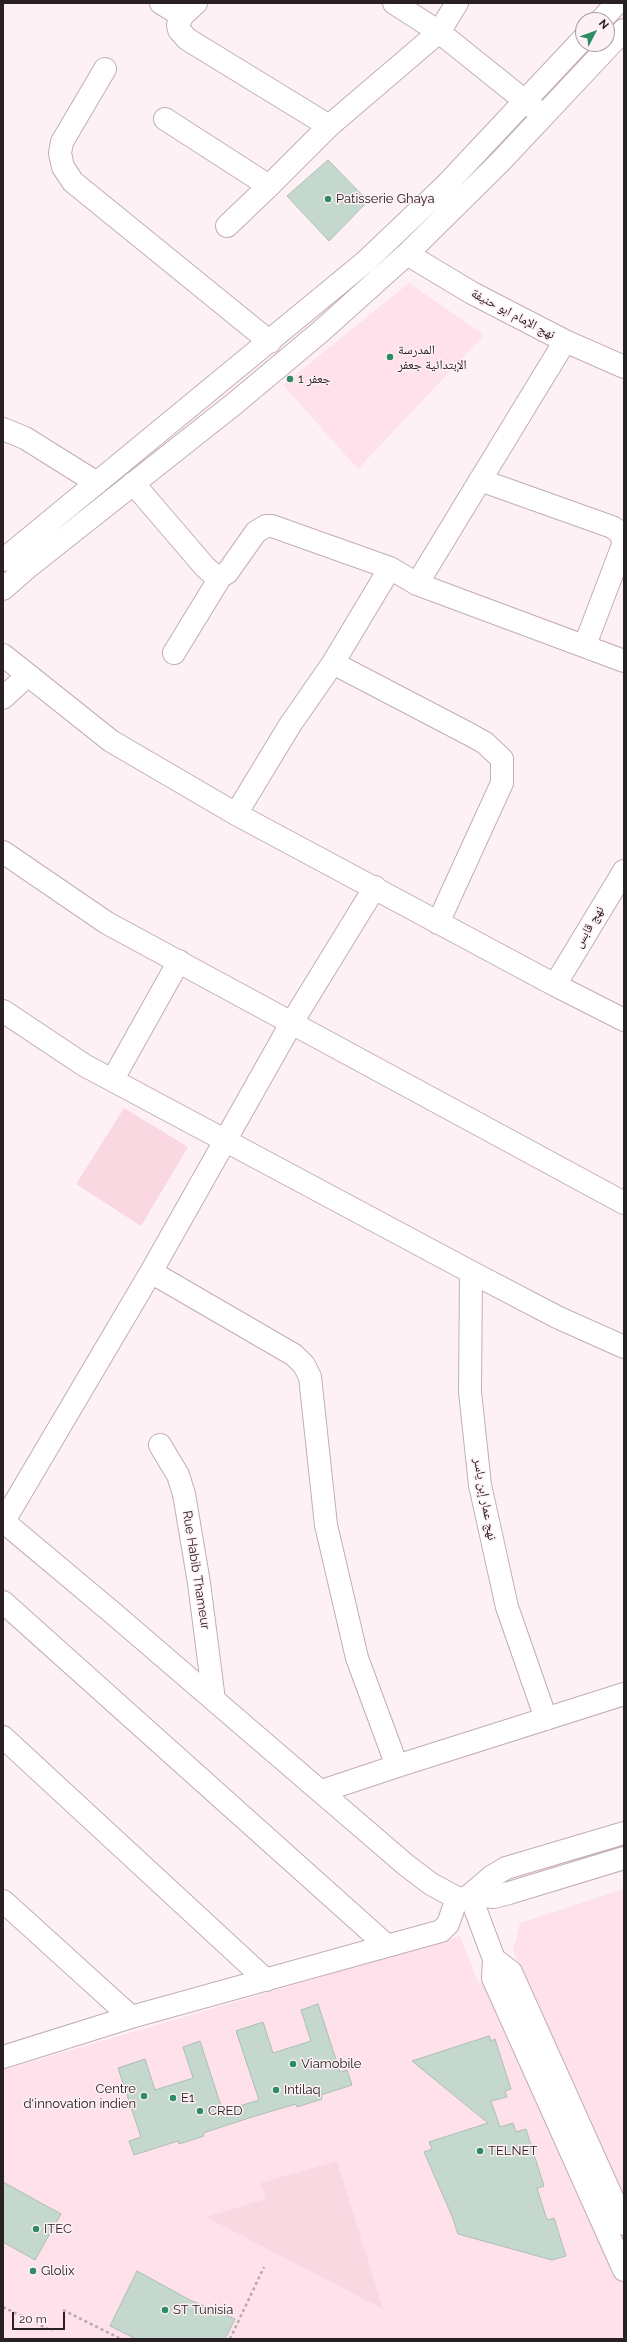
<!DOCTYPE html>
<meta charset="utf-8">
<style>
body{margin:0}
#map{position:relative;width:627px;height:2342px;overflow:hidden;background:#fef1f5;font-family:Raleway,sans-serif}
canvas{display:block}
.frame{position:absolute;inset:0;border:4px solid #282022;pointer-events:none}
.north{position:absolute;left:575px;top:12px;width:40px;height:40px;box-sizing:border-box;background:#fef1f5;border:1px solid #a89da1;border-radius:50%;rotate:49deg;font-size:11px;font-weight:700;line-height:16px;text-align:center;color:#282022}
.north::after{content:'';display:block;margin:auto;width:14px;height:18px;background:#2d8c64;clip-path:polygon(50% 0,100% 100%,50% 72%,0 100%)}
.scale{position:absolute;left:12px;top:2312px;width:53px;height:18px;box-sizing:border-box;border:2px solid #282022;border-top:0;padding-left:5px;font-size:12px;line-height:14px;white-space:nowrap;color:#282022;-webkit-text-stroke:3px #fef1f5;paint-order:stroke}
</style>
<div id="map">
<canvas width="627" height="2342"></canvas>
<div class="frame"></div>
<div class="north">N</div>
<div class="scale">20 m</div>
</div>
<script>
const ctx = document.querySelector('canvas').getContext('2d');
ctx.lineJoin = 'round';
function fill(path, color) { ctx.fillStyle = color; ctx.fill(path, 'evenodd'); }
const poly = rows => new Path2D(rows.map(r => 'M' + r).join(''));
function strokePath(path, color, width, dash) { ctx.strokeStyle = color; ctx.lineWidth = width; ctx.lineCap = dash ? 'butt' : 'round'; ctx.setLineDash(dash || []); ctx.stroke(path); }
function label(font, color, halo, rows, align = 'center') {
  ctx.font = font + ' Raleway,"Noto Naskh Arabic",sans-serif'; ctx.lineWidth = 3; ctx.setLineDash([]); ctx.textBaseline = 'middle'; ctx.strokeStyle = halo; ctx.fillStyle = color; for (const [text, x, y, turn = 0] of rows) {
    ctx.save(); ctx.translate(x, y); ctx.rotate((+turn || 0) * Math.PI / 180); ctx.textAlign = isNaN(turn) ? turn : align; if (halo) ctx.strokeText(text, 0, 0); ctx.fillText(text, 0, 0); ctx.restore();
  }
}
fill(poly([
 [409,283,484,335,358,469,283,385],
 [624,1889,624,2339,3,2339,3,2070,460,1936,478,1982,521,1968,513,1951,520,1923]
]), '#fee1ea');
fill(poly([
 [124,1108,188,1147,141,1226,76,1184],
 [337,2161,383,2309,206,2217,266,2199,261,2183]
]), '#f9d8e2');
const building = poly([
 [328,160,368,201,329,241,287,196,328,160],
 [318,2004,340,2072,347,2070,352,2085,321,2095,322,2099,297,2107,296,2104,252,2117,203,2133,204,2136,179,2144,178,2141,134,2155,129,2141,141,2137,118,2068,145,2059,155,2090,193,2078,183,2047,200,2041,222,2109,229,2107,230,2109,259,2100,236,2031,263,2022,273,2053,311,2041,301,2010,318,2004],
 [489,2036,491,2041,495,2039,511,2089,505,2091,507,2097,491,2101,500,2127,513,2123,516,2132,526,2129,544,2186,537,2188,546,2217,548,2220,554,2218,566,2256,552,2260,458,2234,452,2216,424,2152,432,2149,429,2142,488,2123,412,2061,489,2036],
 [3,2182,61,2214,35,2260,3,2242,3,2182],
 [137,2271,190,2300,235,2319,225,2339,136,2339,110,2326,137,2271]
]);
fill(building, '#c5d8ce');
strokePath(building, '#adbfb5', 1);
const minor = poly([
 [161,3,182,16],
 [196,3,182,16,178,25,179,30,187,39,329,126],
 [394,3,439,32,535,109],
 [601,20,617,3],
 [105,69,62,142,60,153,63,167,73,182,270,342],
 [165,119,269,186,329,126,439,32,457,3],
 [227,226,269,186],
 [407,254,472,293,565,341,624,367],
 [3,429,25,438,97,483],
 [480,480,612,527,618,531,622,536,623,545,585,645],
 [133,483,205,567,214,575,221,576,227,573,256,532,266,526,272,526,390,568,417,584,624,661],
 [3,560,365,262,445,186,583,39],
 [417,584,565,341],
 [3,589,28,567,234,404,319,333,407,254,501,161,624,30],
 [174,653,221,576],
 [3,655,111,741,236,814,555,985,624,1020],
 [333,663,469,734,485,743,502,759,502,783,438,923],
 [3,698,27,676],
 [236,814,290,725,333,663,390,568],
 [3,852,107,923,624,1203],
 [555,985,624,871],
 [3,1011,84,1065,471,1272,557,1317,624,1347],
 [113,1079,179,961],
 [151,1272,294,1355,304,1365,310,1377,326,1525,357,1658,397,1766],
 [471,1272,470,1392,480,1485,507,1607,546,1719],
 [160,1445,178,1475,184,1494,199,1583,214,1700],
 [3,1521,114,1614,406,1865,431,1884,457,1898,463,1899,470,1895,491,1877,506,1868,624,1833],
 [4,1521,151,1272,291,1024,375,887],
 [3,1602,386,1945],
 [3,1737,266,1980],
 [322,1791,397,1766,624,1694],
 [470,1895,494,1959,493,1978,624,2270],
 [470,1895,494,1897,509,1893,624,1858],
 [3,1901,131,2017],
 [494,1959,511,1972,624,2224],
 [3,2057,131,2017,441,1931,448,1924,457,1898]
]);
strokePath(minor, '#c2aeb4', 24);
strokePath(poly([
 [3,2307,52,2331],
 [63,2310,121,2339],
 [230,2339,264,2267]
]), '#b5aaad', 2.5, [3, 3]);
strokePath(minor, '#fff', 22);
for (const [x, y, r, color] of [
 [328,199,4,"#2d8c64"],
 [390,357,4,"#2d8c64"],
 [290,379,4,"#2d8c64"],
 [293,2064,4,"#2d8c64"],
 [276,2090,4,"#2d8c64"],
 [144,2096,4,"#2d8c64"],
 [173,2098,4,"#2d8c64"],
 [200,2111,4,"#2d8c64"],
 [480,2151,4,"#2d8c64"],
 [36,2229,4,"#2d8c64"],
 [33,2271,4,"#2d8c64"],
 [165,2310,4,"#2d8c64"]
]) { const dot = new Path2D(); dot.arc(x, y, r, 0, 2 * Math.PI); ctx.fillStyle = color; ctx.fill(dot); strokePath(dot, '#fef1f5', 1.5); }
label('13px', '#282022', '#fef1f5', [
 ["Patisserie Ghaya",336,199],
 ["المدرسة",398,350],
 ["الإبتدائية جعفر",398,365],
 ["جعفر 1",298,379],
 ["Viamobile",301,2064],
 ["Centre",136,2089,"right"],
 ["d'innovation indien",136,2104,"right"],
 ["Intilaq",284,2090],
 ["E1",181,2098],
 ["CRED",208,2111],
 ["TELNET",488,2151],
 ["ITEC",44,2229],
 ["Glolix",41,2271],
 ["ST Tunisia",173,2310]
], 'left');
label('13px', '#282022', '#fef1f5', [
 ["نهج الإمام ابو حنيفة",513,314,28],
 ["نهج قابس",589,927,-59],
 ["نهج عمار إبن ياسر",485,1499,80],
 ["Rue Habib Thameur",196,1570,81]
]);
</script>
